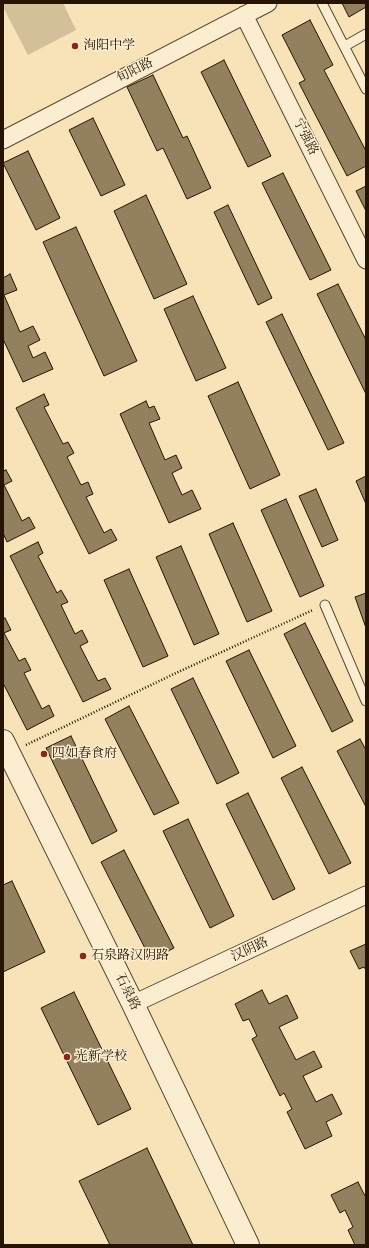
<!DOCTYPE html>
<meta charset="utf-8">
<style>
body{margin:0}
#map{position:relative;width:369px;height:1248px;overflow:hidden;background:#f7e3b7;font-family:Cardo,serif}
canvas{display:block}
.frame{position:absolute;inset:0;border:4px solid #271400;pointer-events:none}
</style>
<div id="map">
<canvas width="369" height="1248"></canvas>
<div class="frame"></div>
</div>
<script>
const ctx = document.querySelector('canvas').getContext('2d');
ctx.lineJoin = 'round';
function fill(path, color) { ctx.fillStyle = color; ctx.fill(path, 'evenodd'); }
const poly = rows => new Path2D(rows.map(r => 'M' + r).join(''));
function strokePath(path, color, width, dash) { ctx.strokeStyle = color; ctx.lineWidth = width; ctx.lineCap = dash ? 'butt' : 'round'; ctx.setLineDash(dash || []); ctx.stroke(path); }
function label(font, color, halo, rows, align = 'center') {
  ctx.font = font + ' Cardo,"Noto Serif SC",serif'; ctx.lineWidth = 3; ctx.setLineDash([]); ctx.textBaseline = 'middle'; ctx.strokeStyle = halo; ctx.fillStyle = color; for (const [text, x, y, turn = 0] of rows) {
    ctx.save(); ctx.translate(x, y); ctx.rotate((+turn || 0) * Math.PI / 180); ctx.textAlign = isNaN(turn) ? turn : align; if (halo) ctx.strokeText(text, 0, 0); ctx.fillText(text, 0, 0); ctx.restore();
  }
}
fill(poly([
 [3,3,63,3,76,30,28,55,3,7]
]), '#d4c098');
const building = poly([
 [342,3,366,3,366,7,349,17,342,3],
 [310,20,333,65,324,70,366,151,366,166,347,176,299,83,305,80,282,35,310,20],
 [224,60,271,156,248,167,201,72,224,60],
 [153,75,183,138,187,136,211,188,187,199,163,148,157,151,127,87,153,75],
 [93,118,125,185,101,196,69,130,93,118],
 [28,151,60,218,36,230,3,163,28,151],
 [283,173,331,270,310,280,262,183,283,173],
 [366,186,366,211,356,191,366,186],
 [146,195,187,284,154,299,114,211,146,195],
 [228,205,272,298,258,305,214,212,228,205],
 [76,227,137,361,104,376,43,242,76,227],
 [10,274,17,290,4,295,20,332,33,326,40,340,28,346,33,358,45,352,53,369,23,382,3,339,3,278,10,274],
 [338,284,366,340,366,394,317,294,338,284],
 [193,296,226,368,196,381,164,309,193,296],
 [282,314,344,443,328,450,266,322,282,314],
 [238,382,280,475,250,489,208,396,238,382],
 [44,394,49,405,44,407,63,444,68,442,74,453,67,457,81,485,88,482,93,494,86,497,104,533,111,529,117,540,89,554,16,408,44,394],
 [146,401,149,408,154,406,160,419,149,423,165,460,176,455,182,468,172,473,182,495,192,490,201,509,169,523,120,414,146,401],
 [6,470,12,481,4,485,22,521,29,517,35,528,7,542,3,533,3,471,6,470],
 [366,476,366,504,356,481,366,476],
 [316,489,338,540,322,547,299,496,316,489],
 [286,499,324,586,300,597,261,510,286,499],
 [233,523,272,611,247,622,209,534,233,523],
 [38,542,43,553,38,556,57,593,61,590,68,602,61,605,75,634,82,630,88,642,80,646,98,681,105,678,111,689,83,702,10,556,38,542],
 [181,546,219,634,194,645,156,557,181,546],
 [129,569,168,656,143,667,104,580,129,569],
 [366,593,366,628,355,597,366,593],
 [5,618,11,630,4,633,19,661,25,658,31,670,24,673,42,709,49,705,54,716,27,730,3,683,3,619,5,618],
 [305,623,353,721,332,732,284,634,305,623],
 [249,650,296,746,273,758,226,661,249,650],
 [193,678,239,773,217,784,171,689,193,678],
 [129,706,179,803,154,815,105,719,129,706],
 [71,736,117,831,92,844,46,748,71,736],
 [360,739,366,750,366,807,337,751,360,739],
 [302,767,351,863,329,874,281,778,302,767],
 [248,793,295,889,273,900,226,804,248,793],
 [188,819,234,916,210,928,163,831,188,819],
 [124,850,174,948,151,960,101,862,124,850],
 [12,881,45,952,3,972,3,885,12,881],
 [366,944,366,970,364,967,359,969,350,951,366,944],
 [262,990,269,1004,287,995,298,1018,279,1027,296,1060,314,1051,322,1067,303,1076,316,1102,332,1094,342,1114,326,1122,332,1136,305,1149,287,1112,292,1109,284,1093,280,1096,252,1039,257,1036,249,1019,243,1021,235,1004,262,990],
 [74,992,131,1109,98,1125,41,1008,74,992],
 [147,1148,193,1245,110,1245,79,1181,147,1148],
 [358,1182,365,1196,366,1195,366,1245,355,1245,348,1230,353,1227,345,1210,340,1213,331,1195,358,1182]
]);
fill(building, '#93805f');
strokePath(building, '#271400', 1);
const service = poly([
 [322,3,366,89],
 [345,46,366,34],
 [325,605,366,701]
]);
const minor = poly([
 [244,15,366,260],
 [3,140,268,3],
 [133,1004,366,895]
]);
const tertiary = poly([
 [3,741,133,1004,248,1245]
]);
strokePath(service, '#5b482e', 11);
strokePath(minor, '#5b482e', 19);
strokePath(tertiary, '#5b482e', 24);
strokePath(poly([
 [26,745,176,673,313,610]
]), '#271400', 2.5, [1, 2]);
strokePath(service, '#faedd0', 9);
strokePath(minor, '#faedd0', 17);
strokePath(tertiary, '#faedd0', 22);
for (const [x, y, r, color] of [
 [75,46,4,"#8f2418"],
 [44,754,4,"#8f2418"],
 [83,956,4,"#8f2418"],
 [67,1057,4,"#8f2418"]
]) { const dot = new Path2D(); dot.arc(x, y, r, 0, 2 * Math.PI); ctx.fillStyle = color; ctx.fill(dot); strokePath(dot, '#faedd0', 1.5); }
label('13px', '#271400', '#faedd0', [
 ["洵阳中学",83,46],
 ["四如春食府",52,754],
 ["石泉路汉阴路",91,956],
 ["光新学校",75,1057]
], 'left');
label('13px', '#271400', '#faedd0', [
 ["旬阳路",135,71,-27],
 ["宁强路",305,137,63],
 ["汉阴路",250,950,-25],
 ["石泉路",127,992,64]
]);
</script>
